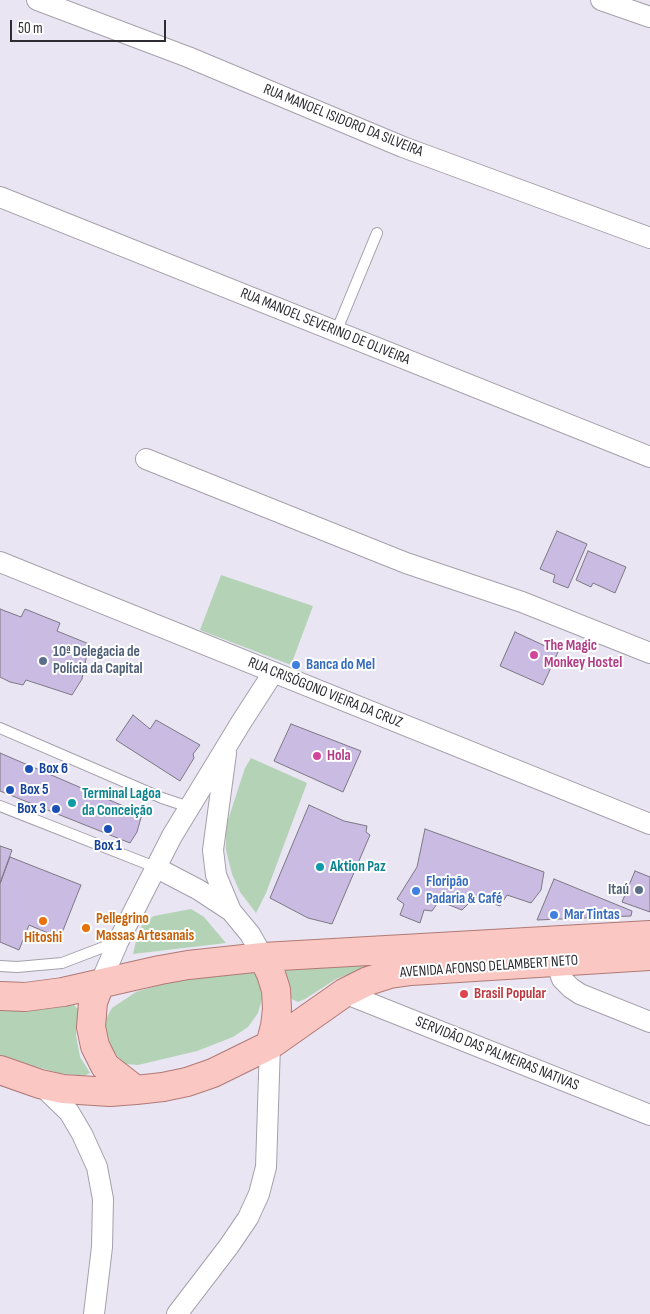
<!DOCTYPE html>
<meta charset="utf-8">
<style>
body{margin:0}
#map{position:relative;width:650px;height:1314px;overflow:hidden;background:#e9e5f2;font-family:"Sofia Sans Condensed",sans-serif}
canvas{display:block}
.scale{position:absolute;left:10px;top:20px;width:156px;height:22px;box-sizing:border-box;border:2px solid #2e2c31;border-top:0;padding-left:6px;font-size:15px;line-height:18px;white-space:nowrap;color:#2e2c31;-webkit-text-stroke:4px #fff;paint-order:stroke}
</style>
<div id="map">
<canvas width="650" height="1314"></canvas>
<div class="scale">50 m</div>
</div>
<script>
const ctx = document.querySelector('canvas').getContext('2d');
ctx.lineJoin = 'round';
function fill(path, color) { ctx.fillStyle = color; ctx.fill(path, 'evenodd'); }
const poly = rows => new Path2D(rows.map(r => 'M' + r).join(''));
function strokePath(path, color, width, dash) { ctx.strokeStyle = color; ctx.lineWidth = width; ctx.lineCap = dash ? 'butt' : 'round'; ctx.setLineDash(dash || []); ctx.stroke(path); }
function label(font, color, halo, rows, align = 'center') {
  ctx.font = font + ' "Sofia Sans Condensed",sans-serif'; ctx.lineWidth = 4; ctx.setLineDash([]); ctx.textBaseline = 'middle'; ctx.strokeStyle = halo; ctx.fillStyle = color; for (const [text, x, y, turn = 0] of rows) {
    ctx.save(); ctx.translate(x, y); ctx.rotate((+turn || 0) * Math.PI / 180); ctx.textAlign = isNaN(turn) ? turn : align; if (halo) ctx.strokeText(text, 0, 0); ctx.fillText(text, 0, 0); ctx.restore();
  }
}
fill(poly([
 [221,575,313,606,291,665,200,630],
 [251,758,307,783,266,893,256,913,240,892,232,874,226,850,226,826,245,768],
 [191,909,204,917,226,943,133,954,136,941,143,923,154,916],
 [387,960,336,979,305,999,298,1002,292,999,288,993,283,964],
 [250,971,256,973,260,983,262,999,258,1013,248,1027,233,1037,197,1051,138,1065,125,1064,107,1046,103,1034,106,1019,112,1008,136,992,177,980],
 [74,1005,79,1010,76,1035,80,1057,90,1073,84,1076,59,1073,0,1057,0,1010,39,1010]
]), '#b4d3b6');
const building = poly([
 [557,531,587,544,568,588,553,582,555,575,540,569,557,531],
 [588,551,626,567,615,593,593,583,591,587,576,580,588,551],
 [0,609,21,617,25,609,60,623,57,631,89,644,82,679,72,695,26,680,23,685,10,682,0,677,0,609],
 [515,632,558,652,543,685,500,666,515,632],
 [133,715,150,729,156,720,200,745,193,754,194,758,180,781,116,740,133,715],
 [291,724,361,751,343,792,274,761,291,724],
 [0,753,142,814,137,832,130,843,0,791,0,753],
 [309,805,344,821,367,826,366,832,370,835,332,924,308,918,270,898,309,805],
 [425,829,544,872,541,890,531,903,507,895,500,906,475,897,462,910,439,901,432,911,424,910,420,923,400,915,404,904,397,899,417,867,425,829],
 [0,846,12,850,0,883,0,846],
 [10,857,81,885,60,938,29,925,19,950,0,942,0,884,10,857],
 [635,871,650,877,650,912,622,902,635,871],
 [554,879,632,911,631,916,537,920,554,879]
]);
fill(building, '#cabbe2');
strokePath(building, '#7c7883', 1);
const service = poly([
 [336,332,377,233],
 [0,728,162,798,189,807],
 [0,806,155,867],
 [0,966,17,967,62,963,117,942]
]);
const minor = poly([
 [37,0,188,57,403,147,650,238],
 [601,0,650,17],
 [0,197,650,457],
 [146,459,406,563,522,602,650,653],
 [0,562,650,824],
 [226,753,213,850,216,875,231,911,250,934,263,957],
 [155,867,199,890,231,911],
 [556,962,562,979,571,988,580,994,650,1022],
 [100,984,118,942,172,836,242,721,273,673],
 [344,993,650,1115],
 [40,1084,69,1112,82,1134,97,1167,103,1199,102,1247,94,1314],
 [177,1314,229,1246,248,1218,259,1194,266,1167,270,1045]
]);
const primary = poly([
 [263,957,271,974,276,990,277,1009,275,1026,270,1045],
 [100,984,93,1002,91,1027,95,1046,105,1066,136,1090],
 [0,996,25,997,63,992,160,970,188,965,263,957,650,935],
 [0,1070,40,1084,63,1089,110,1092,136,1090,163,1087,187,1082,213,1073,270,1045,344,993,368,981,390,974,411,971,650,956]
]);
strokePath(service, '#a4a0ac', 12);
strokePath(minor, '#a4a0ac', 22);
strokePath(primary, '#b17975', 30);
strokePath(service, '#fff', 10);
strokePath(minor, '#fff', 20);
strokePath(primary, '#fac7c2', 28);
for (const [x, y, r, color] of [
 [534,655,5,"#d1479c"],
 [43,661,5,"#5c6f8a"],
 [296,665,5,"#3f7fe0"],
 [317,756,5,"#d1479c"],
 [29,769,5,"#1a4fb4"],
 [10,790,5,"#1a4fb4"],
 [72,803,5,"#0f9aa8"],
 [56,809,5,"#1a4fb4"],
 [108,829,5,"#1a4fb4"],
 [320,867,5,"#0f9aa8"],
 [639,890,5,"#5c6f8a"],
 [416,891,5,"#3f7fe0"],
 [554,915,5,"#3f7fe0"],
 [43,921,5,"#e8710a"],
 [86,928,5,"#e8710a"],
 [464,994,5,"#e0444e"]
]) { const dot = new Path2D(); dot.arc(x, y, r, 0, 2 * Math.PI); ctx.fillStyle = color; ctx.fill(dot); strokePath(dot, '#fff', 2); }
label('15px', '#2e2c31', '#fff', [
 ["RUA MANOEL ISIDORO DA SILVEIRA",343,121,22],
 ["RUA MANOEL SEVERINO DE OLIVEIRA",325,327,22],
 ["RUA CRISÓGONO VIEIRA DA CRUZ",325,693,22],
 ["AVENIDA AFONSO DELAMBERT NETO",489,967,-4],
 ["SERVIDÃO DAS PALMEIRAS NATIVAS",497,1054,22]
]);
label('bold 15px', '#b23c85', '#fff', [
 ["The Magic",544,646],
 ["Monkey Hostel",544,663],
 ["Hola",327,756]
], 'left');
label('bold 15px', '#4e5e75', '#fff', [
 ["10ª Delegacia de",53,652],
 ["Polícia da Capital",53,669],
 ["Itaú",629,890,"right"]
], 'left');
label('bold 15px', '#366cbe', '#fff', [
 ["Banca do Mel",306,665],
 ["Floripão",426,882],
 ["Padaria & Café",426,899],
 ["Mar Tintas",564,915]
], 'left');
label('bold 15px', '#164399', '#fff', [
 ["Box 6",39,769],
 ["Box 5",20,790],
 ["Box 3",46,809,"right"],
 ["Box 1",108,846,"center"]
], 'left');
label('bold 15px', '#0d838f', '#fff', [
 ["Terminal Lagoa",82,794],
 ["da Conceição",82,811],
 ["Aktion Paz",330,867]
], 'left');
label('bold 15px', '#c56008', '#fff', [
 ["Pellegrino",96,919],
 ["Massas Artesanais",96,936],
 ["Hitoshi",43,938,"center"]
], 'left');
label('bold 15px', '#be3a42', '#fff', [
 ["Brasil Popular",474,994]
], 'left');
</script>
